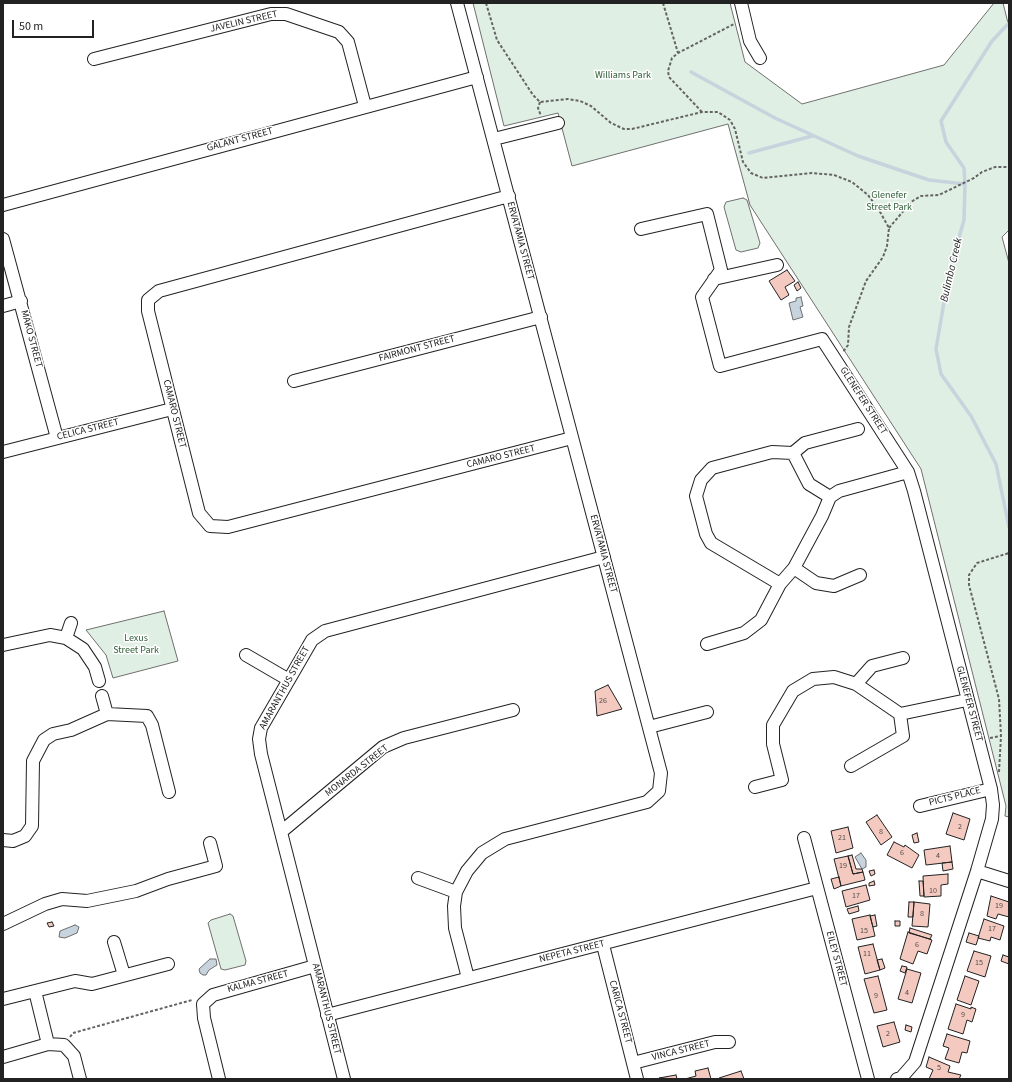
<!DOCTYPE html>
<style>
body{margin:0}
#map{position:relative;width:1012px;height:1082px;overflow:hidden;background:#fff;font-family:"Source Sans 3",sans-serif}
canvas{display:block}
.frame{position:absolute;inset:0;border:4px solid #222;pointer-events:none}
.scale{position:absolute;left:12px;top:20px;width:82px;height:18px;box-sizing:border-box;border:2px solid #222;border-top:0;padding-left:5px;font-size:12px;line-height:14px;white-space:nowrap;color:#222;-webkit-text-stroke:3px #fff;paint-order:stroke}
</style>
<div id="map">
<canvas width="1012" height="1082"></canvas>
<div class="frame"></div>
<div class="scale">50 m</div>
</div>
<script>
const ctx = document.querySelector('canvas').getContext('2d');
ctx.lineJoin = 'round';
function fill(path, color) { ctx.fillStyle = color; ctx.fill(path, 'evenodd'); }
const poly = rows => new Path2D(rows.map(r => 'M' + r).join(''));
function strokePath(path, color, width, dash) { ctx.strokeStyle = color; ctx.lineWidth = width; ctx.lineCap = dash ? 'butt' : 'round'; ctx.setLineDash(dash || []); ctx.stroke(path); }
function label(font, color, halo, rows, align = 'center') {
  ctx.font = font + ' "Source Sans 3",sans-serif'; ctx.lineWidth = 3; ctx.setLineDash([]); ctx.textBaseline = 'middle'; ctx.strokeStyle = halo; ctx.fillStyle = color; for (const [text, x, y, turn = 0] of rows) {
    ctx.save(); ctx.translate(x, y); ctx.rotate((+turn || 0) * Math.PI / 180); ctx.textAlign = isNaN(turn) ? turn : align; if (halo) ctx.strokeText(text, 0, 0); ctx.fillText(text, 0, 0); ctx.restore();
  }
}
const green = poly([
 [473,3,730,3,745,62,802,104,944,65,994,3,1003,3,1009,27,1009,230,1002,237,1009,263,1009,817,1005,816,1006,806,921,469,750,205,728,124,572,166,558,113,504,126,473,3],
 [743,198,747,200,760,243,758,248,741,252,736,250,724,207,726,202,743,198],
 [164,611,178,661,113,678,106,655,86,630,164,611],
 [230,914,233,916,246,961,245,965,225,970,221,969,208,923,211,920,230,914]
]);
fill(green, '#e0efe3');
strokePath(green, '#6f6f6f', 1);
const water = poly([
 [801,297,803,306,800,307,803,317,793,320,789,303,796,301,796,298,801,297],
 [861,853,866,860,866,867,862,869,855,857,861,853],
 [75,925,79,927,77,933,65,938,59,937,60,931,75,925],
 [210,959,216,959,217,965,209,970,206,975,203,975,200,973,199,969,210,959]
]);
fill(water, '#c7d3dd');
strokePath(water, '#6f6f6f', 1);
strokePath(poly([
 [1009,23,992,41,941,121,946,142,964,168,965,184,964,220,949,273,936,349,941,374,971,416,996,464,1009,527],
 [691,72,775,118,858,156,929,180,965,184],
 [749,153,812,136]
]), '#c7d3dd', 3.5);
const building = poly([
 [787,270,795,281,785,287,789,295,781,300,769,281,787,270],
 [798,282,801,288,797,291,794,285,798,282],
 [608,685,622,709,597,716,595,691,608,685],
 [953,813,970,819,964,840,946,834,953,813],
 [877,815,892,837,881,845,866,822,877,815],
 [848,827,853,848,836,853,831,831,848,827],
 [917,833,919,842,914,843,912,835,917,833],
 [894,842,904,847,905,845,919,855,912,868,887,855,894,842],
 [950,846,952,862,926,865,924,850,950,846],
 [852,855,856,869,862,869,863,872,853,874,848,856,852,855],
 [848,856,853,874,863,872,865,880,841,886,834,859,848,856],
 [952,862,953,869,943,871,942,863,952,862],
 [874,870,875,874,871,876,869,871,874,870],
 [948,874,948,884,941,885,941,896,924,897,923,876,948,874],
 [839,877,841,886,834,889,831,879,839,877],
 [874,881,875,885,869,886,869,883,874,881],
 [919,881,923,881,924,896,920,896,919,881],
 [866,885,870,900,846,907,842,891,866,885],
 [991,896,1009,902,1009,917,998,914,996,919,987,916,991,896],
 [909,902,914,902,913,917,908,917,909,902],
 [914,902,930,904,928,927,912,926,914,902],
 [858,906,859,911,849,914,847,909,858,906],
 [870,915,875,936,857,940,852,919,870,915],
 [875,915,877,926,873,927,870,916,875,915],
 [984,919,1004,926,1000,940,991,937,990,941,978,938,984,919],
 [895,921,900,921,900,926,895,926,895,921],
 [52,922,54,926,49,927,47,923,52,922],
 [910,928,932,935,930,939,909,933,910,928],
 [908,932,932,940,927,954,918,951,913,964,900,959,908,932],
 [969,933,979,936,976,945,966,942,969,933],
 [873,944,880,970,865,974,858,947,873,944],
 [974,951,991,956,985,977,967,971,974,951],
 [1003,955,1009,957,1009,964,1001,961,1003,955],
 [882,959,885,968,880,970,877,960,882,959],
 [902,966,907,967,905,973,900,971,902,966],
 [907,969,921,973,912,1003,898,999,907,969],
 [878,976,887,1010,874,1013,864,979,878,976],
 [965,976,979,981,971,1005,957,1000,965,976],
 [956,1004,971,1009,971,1007,976,1009,972,1022,967,1020,963,1034,948,1029,956,1004],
 [894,1022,900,1042,883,1047,877,1026,894,1022],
 [906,1025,912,1027,911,1032,905,1030,906,1025],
 [947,1034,970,1041,967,1053,962,1052,959,1063,945,1059,949,1048,943,1046,947,1034],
 [929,1057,950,1066,948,1072,961,1075,959,1079,929,1079,933,1070,926,1067,929,1057],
 [708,1068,711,1079,685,1079,696,1076,695,1071,708,1068],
 [741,1071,744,1079,719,1079,719,1078,741,1071],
 [676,1075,677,1079,659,1078,676,1075]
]);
fill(building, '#f3c9c0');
strokePath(building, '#222', 1);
const minor = poly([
 [457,3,661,773,659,791,647,802,505,839,482,853,467,871,456,892,454,906,455,928,468,978],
 [741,3,750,41,760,58],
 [94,59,271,14,286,14,339,32,348,42,365,106],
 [494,139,558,123],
 [509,196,159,291,148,300,148,311,199,513,210,526,228,527,572,438],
 [3,205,477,77],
 [641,229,707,214,721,270,702,297,720,366,822,339,899,458,908,472,914,491,991,789,993,805,992,819,977,871,915,1062,901,1078,897,1079],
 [3,239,57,438],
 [714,279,777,265],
 [3,306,21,301],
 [294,381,541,317],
 [3,452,172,409],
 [793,453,809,484,830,497],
 [794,568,816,583,834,586,860,575],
 [780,584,711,543,706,534,696,496,701,480,712,468,772,452,793,453,805,443,858,429],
 [66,638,71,623],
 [707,644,744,633,761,620,780,584,794,568,822,516,830,497,839,491,908,472],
 [3,645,50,635,66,638,83,649,95,667,99,681],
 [246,655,289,680],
 [856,684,872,666,903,658],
 [102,696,107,714],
 [649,727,707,712],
 [851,766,903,736,900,714],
 [755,787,782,780,773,744,773,725,793,691,813,679,834,677,856,684,900,714,967,700],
 [920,806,991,789],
 [281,832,383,747,404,738,513,710],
 [804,838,868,1079],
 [3,840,13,841,25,836,32,826,33,761,44,740,53,734,71,730,107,714,147,716,152,725,169,792],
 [977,871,1009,881],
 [418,878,456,892],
 [3,924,45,904,62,899,87,901,136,891,168,879,216,866,210,843],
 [114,942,124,975],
 [603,945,637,1079],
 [35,991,48,1044],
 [3,999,75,981,92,984,168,964],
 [327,1015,817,888],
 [3,1057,48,1044,64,1045,74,1056,80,1079],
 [633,1063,715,1042,729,1042],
 [219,1079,204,1018,203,1004,213,995,315,966],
 [344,1079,261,754,259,739,261,728,312,640,325,631,604,557]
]);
strokePath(minor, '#222', 14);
strokePath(poly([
 [486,3,497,40,533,95,540,102,568,99,580,101,591,106,611,123,624,129,632,129,702,112,718,112,730,120,735,129,743,162,751,173,763,178,812,173,834,175,852,182,868,195,879,210,889,228,887,246,883,257,866,281,849,327,848,345,843,352],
 [663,3,678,53],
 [540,102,538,108,541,116],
 [702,112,669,77,668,71,672,58,678,53,734,24],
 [889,228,911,202,921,196,939,195,974,178,982,172,995,167,1009,167],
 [990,738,1001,736],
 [999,772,1001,736,999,699,969,585,969,575,977,563,1009,553],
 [70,1037,73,1033,192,1000]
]), '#646464', 2, [3, 2]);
strokePath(minor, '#fff', 12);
label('8px', '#564c4a', null, [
 ["26",603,701],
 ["2",960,827],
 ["8",881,832],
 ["21",842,838],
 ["6",902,853],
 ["4",938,856],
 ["19",843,866],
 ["10",933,891],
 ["17",856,896],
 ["19",999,906],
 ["8",922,914],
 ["17",992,929],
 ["15",864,931],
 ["6",917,945],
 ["11",867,954],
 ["15",979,963],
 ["4",907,993],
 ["9",876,996],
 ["9",963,1015],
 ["2",888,1034],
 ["5",939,1068]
]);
label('10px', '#222', '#fff', [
 ["JAVELIN STREET",244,22,-13],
 ["GALANT STREET",240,140,-15],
 ["ERVATAMIA STREET",520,241,75],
 ["MAKO STREET",31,339,75],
 ["FAIRMONT STREET",417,349,-15],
 ["GLENEFER STREET",863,401,57],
 ["CAMARO STREET",174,414,76],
 ["CELICA STREET",88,430,-14],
 ["CAMARO STREET",501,457,-14],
 ["ERVATAMIA STREET",603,554,75],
 ["AMARANTHUS STREET",285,688,-61],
 ["GLENEFER STREET",969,704,75],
 ["MONARDA STREET",357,771,-38],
 ["PICTS PLACE",955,797,-14],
 ["NEPETA STREET",572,952,-14],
 ["EILEY STREET",836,959,75],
 ["KALMA STREET",258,982,-15],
 ["AMARANTHUS STREET",326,1009,76],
 ["CARICA STREET",620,1012,75],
 ["VINCA STREET",681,1051,-14]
]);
label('10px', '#2f5e38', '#fff', [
 ["Williams Park",623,76],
 ["Glenefer",889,196],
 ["Street Park",889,208],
 ["Lexus",136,639],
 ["Street Park",136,651]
]);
label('italic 11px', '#222', '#fff', [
 ["Bulimba Creek",952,270,-77]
]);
</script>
